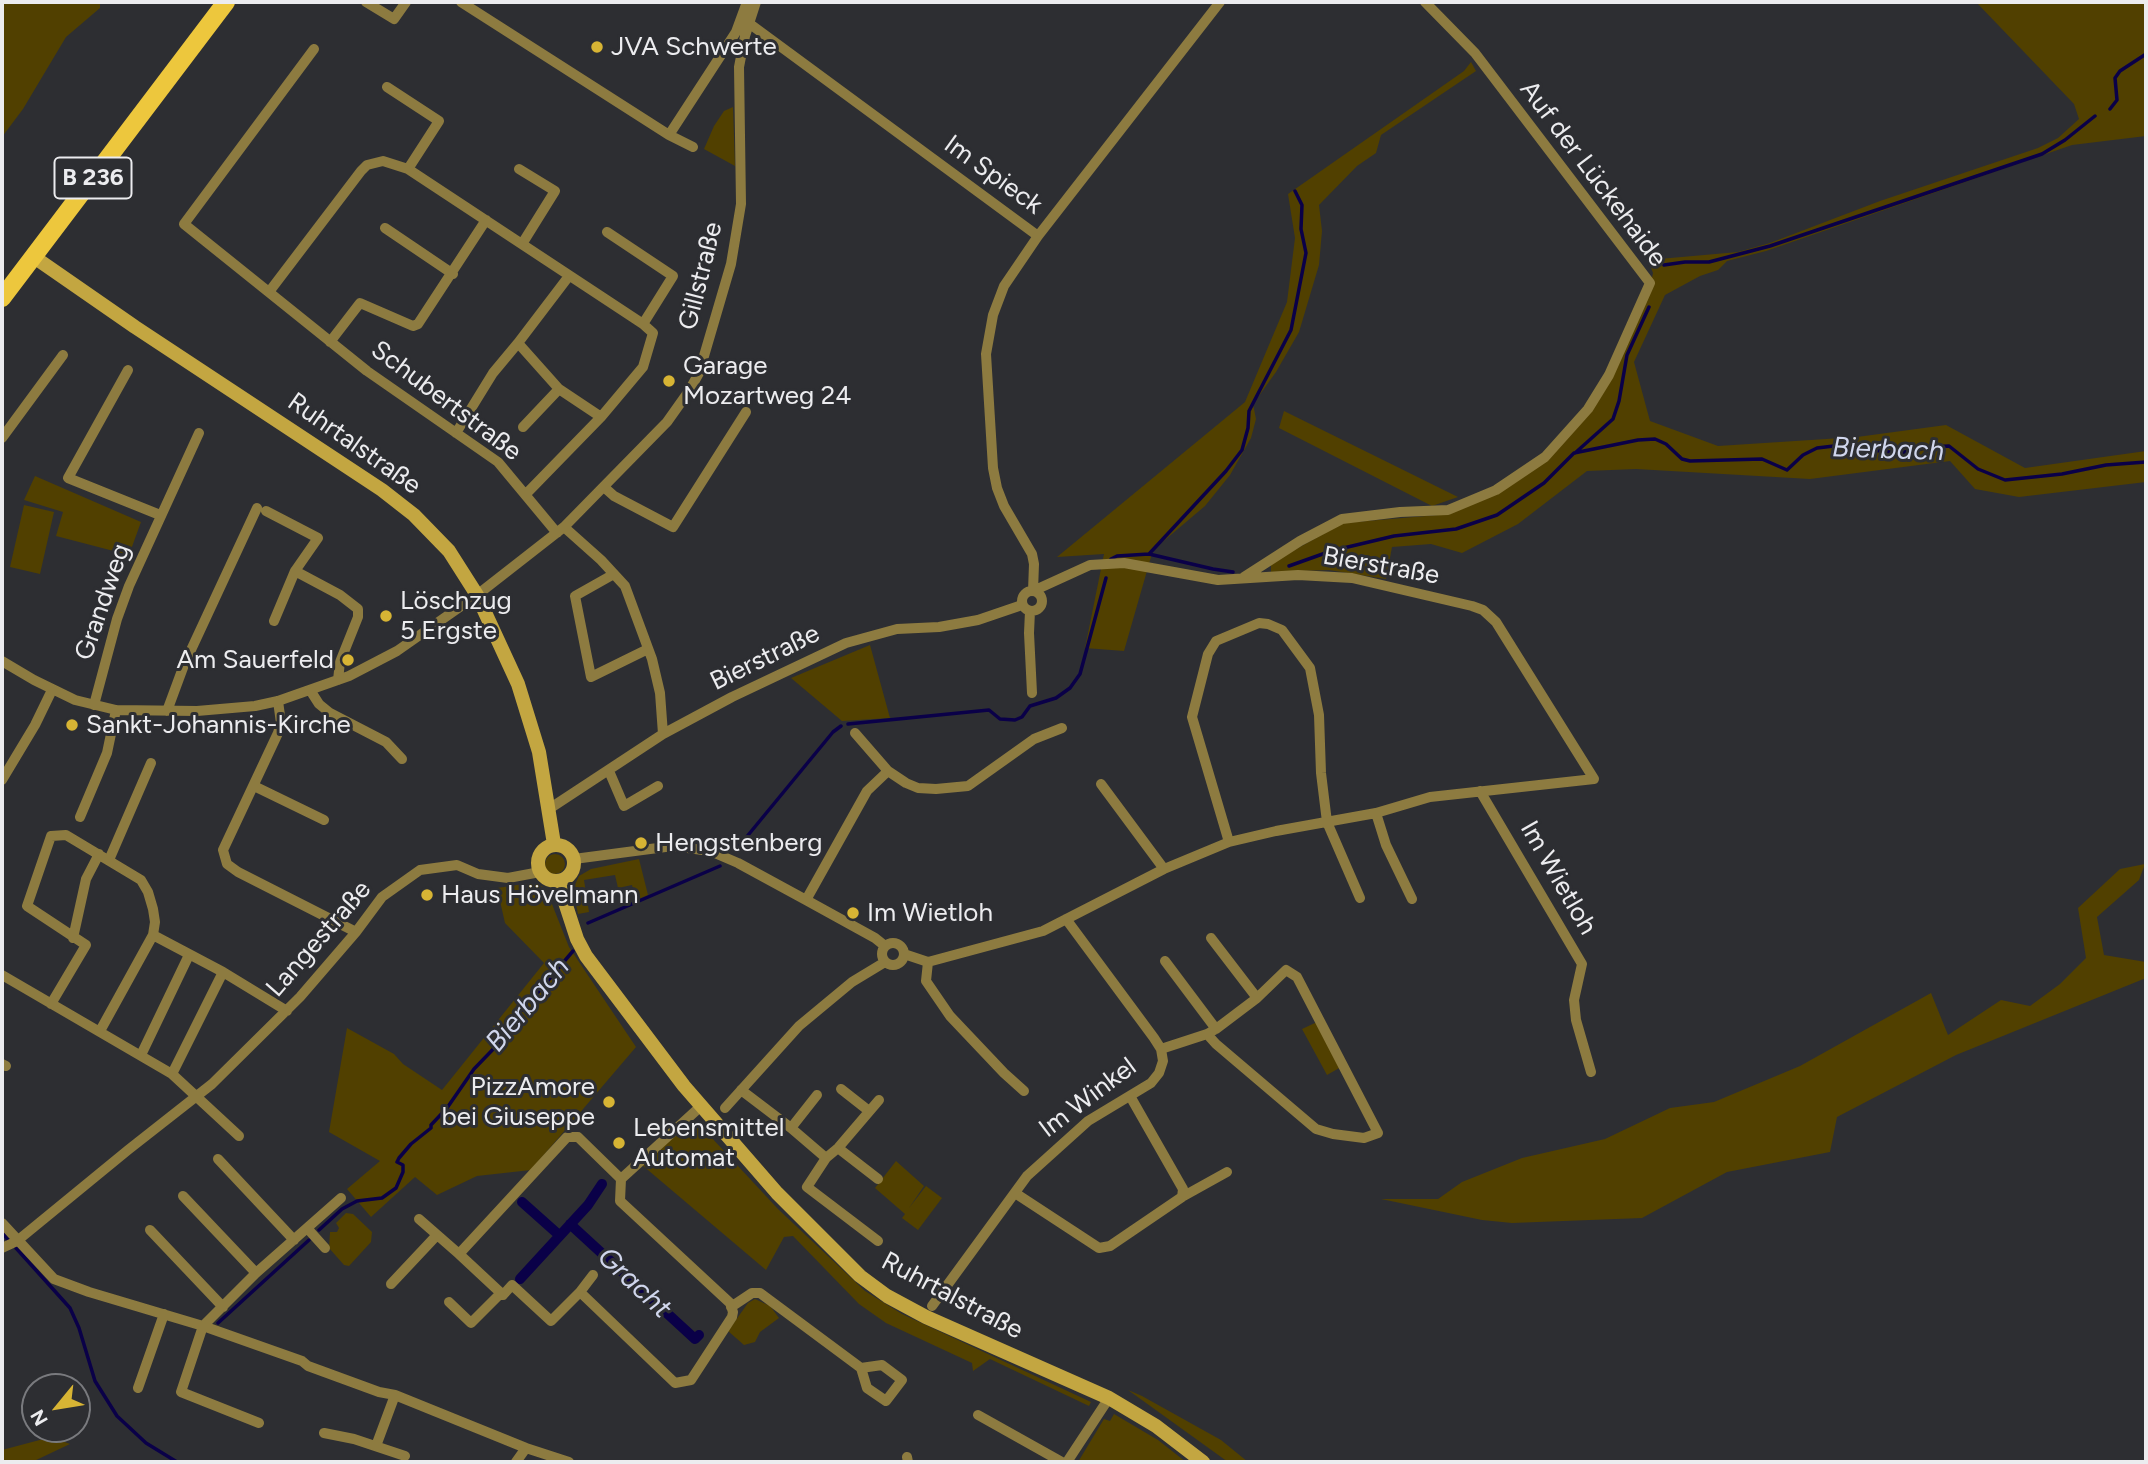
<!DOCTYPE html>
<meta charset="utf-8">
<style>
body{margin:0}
#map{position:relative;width:2148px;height:1464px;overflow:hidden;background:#2d2e32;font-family:Figtree,sans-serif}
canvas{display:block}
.frame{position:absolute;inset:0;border:4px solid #ececef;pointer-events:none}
.north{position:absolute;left:21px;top:1373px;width:70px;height:70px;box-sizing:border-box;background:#2d2e32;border:2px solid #797a7e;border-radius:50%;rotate:240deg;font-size:19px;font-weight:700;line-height:28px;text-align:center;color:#ececef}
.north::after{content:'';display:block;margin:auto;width:24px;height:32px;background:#d7b434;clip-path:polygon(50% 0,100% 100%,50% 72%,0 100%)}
</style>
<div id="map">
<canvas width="2148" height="1464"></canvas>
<div class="frame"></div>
<div class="north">N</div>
</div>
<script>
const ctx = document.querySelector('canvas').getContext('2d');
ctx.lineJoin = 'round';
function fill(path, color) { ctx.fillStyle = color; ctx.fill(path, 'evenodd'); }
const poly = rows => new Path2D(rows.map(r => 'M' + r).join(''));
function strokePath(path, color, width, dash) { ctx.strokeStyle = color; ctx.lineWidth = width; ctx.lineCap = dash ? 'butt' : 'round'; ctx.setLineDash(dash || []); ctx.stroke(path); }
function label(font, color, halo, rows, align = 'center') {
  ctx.font = font + ' Figtree,sans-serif'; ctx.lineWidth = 6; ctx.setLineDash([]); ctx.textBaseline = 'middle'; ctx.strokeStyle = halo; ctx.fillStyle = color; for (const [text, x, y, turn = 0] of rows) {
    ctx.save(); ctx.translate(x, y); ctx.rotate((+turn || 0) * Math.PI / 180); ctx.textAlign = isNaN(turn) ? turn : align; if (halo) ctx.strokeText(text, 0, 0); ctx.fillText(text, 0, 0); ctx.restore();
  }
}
fill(poly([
 [2,2,100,2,100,8,66,37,23,109,2,137],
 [1976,2,2146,2,2146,136,2072,145,1766,251,1727,261,1718,270,1700,276,1665,295,1634,362,1650,421,1718,446,1857,437,1946,425,2025,468,2146,451,2146,482,2019,497,1975,489,1950,461,1810,479,1636,469,1587,471,1518,524,1462,553,1431,544,1392,547,1386,579,1329,570,1271,572,1271,563,1343,523,1450,514,1497,491,1590,413,1648,297,1653,273,1648,260,1738,252,1770,243,1880,201,2038,148,2058,138,2079,119,2074,104],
 [1471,62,1476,71,1381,135,1376,153,1357,166,1319,205,1322,231,1319,265,1299,332,1276,372,1253,404,1256,419,1251,438,1230,475,1205,506,1153,550,1124,651,1085,648,1104,554,1057,557,1245,402,1287,302,1295,238,1288,194,1464,71],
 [733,107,735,166,704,149,714,126,724,111],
 [1284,411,1458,497,1432,506,1279,428],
 [35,476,141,522,129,555,56,536,63,512,24,500],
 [24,505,54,512,40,574,10,567],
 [870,645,890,718,842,721,791,678],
 '545 864a10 10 0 1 1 20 0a10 10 0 1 1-20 0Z',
 [639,859,648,895,636,900,632,885,618,888,615,875,584,880,589,912,578,914,573,889,579,876,591,869],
 [2145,864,2139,880,2097,917,2104,955,2146,962,2146,978,1956,1055,1837,1117,1830,1152,1727,1172,1642,1218,1512,1223,1482,1220,1381,1199,1438,1199,1462,1182,1522,1158,1605,1139,1670,1108,1714,1102,1800,1066,1931,993,1948,1035,2001,1000,2030,1006,2060,984,2086,958,2078,908,2120,869],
 [524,884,538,884,546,889,569,947,636,1047,531,1170,477,1176,437,1195,415,1177,371,1217,347,1189,380,1161,329,1132,347,1028,394,1054,403,1064,442,1090,544,963,505,923,497,888],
 [1317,1022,1341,1067,1327,1075,1302,1029],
 [690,1122,697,1122,778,1209,865,1291,902,1314,1091,1402,1089,1406,990,1359,973,1371,972,1363,886,1323,859,1304,793,1236,784,1237,766,1270,642,1165],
 [896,1161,924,1186,909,1208,926,1186,942,1198,918,1230,902,1218,905,1214,875,1188],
 [346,1213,353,1214,372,1232,371,1242,349,1266,344,1265,329,1248,330,1232,337,1232,339,1228,336,1223],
 [755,1299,770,1306,779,1318,760,1332,755,1342,744,1345,728,1331,748,1303],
 [1128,1390,1142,1396,1221,1440,1248,1462,1228,1462],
 [1114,1414,1158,1440,1186,1462,1078,1462,1104,1419,1110,1421],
 [51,1437,70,1444,32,1462,2,1462,2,1450]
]), '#514000');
strokePath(poly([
 [2110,109,2117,100,2115,78,2120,71,2146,54],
 [1664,265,1685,262,1709,262,1770,246,2042,154,2065,140,2095,116],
 [1575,453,1613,419,1619,401,1627,355,1649,307],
 [1149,554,1226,471,1242,450,1248,428,1249,411,1291,330,1306,253,1301,229,1302,205,1295,191],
 [1111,559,1117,556,1149,554,1213,569,1233,572],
 [1289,566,1331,551,1394,536,1456,529,1497,515,1544,483,1574,453,1638,440,1655,439,1666,444,1682,459,1690,461,1762,459,1787,470,1803,455,1817,448,1834,446,1899,453,1930,447,1949,446,1978,469,2005,480,2062,474,2106,465,2146,462],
 [848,724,989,710,1000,719,1015,720,1022,717,1030,706,1056,698,1070,688,1080,674,1106,578],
 [735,851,833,732,841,726],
 [588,923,720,866],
 [319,1230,342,1209,357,1201,382,1198,396,1188,403,1172,403,1165,397,1162,399,1158,411,1144,431,1128,431,1125,447,1108,474,1069,502,1040,503,1034,514,1022,517,1013,525,1008,527,1000,534,997,573,951],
 [2,1232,8,1240],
 [16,1248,70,1308,79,1328,95,1381,117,1416,146,1443,177,1462],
 [218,1323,309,1240]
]), '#0a0048', 3.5);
strokePath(poly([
 [522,1202,559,1235],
 [570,1224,695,1339,699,1335],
 [520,1279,588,1205,602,1184]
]), '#0a0048', 10);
strokePath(poly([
 [366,2,394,19,406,2],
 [461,2,669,135,693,147],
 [750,24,1038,236],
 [314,49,184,224,367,371,498,462,557,533],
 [387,87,439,121,408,169],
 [669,135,736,32,747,2],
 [519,169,555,191,522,244],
 [385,228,453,274],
 [607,232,673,276,643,324],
 [269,292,361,171,367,165,383,161,408,169,643,324,653,333,643,367,601,417,526,494],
 [330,342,360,303,413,326,418,324,486,220],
 [518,343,569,276],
 [128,370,68,478,160,515],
 [559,389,601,417],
 [456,433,493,373,518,343,559,389,523,427],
 [2,438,63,355],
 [605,488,614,496,673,527,746,412],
 [266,511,318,538,295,571,340,595,358,609,358,617,340,662,338,680],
 [564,527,601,560,625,586,652,659,660,693,663,734],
 [614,574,575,596,591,677,648,649],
 [1244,577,1300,541,1342,519,1400,512,1448,510,1496,490,1545,457,1588,409,1609,375,1650,283,1475,53,1425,2],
 '1022 601a10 10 0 1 1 20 0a10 10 0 1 1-20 0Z',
 [1030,611,1029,633,1032,693],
 [274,621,295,571],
 [2,661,34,680,75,700,116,710,197,711,255,706,278,701,349,676,397,651,477,595,564,527,667,422,689,391,699,373,731,264,741,204,739,67,745,36,756,2],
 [310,690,319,704,330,713,386,742,402,759],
 [278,701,281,723,278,733,223,850,227,864,238,872,356,932],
 [94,705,117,619,129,586,199,433],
 [167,711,184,665,257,508],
 [855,733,888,771,906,783,918,788,936,789,968,786,1034,739,1062,728],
 [609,771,624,806,658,786],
 [2,780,35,725,52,690],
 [1101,784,1164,869],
 [254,786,324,820],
 [1480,791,1582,964,1574,1000,1576,1020,1591,1072],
 [549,809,663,734,732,697,846,643,897,629,939,627,978,620,1022,605],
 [1376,813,1386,845,1412,899],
 [80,817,107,753,116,710],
 [1229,842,1192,717,1208,654,1216,641,1259,623,1268,624,1282,630,1310,668,1319,715,1321,773,1327,822,1360,898],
 [574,859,673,846,710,851,738,863,806,900,875,938,885,946],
 [109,860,151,763],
 [806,900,867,791,888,771],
 [153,935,223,972],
 [73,938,86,879,99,854],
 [1211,938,1257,998],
 '882 954a11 11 0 1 1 22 0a11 11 0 1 1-22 0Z',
 [904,954,928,962,1043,931,1164,869,1229,842,1276,831,1376,813,1430,797,1594,779,1496,622,1483,610,1472,606,1352,578,1298,575,1218,580,1124,563,1090,565,1033,591,1034,564,1032,554,1004,506,997,488,993,468,986,354,993,315,1004,286,1038,236,1220,2],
 [1165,961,1216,1029],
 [928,962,926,981,950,1016,1004,1073,1024,1091],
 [2,975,172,1074,239,1136],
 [51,1004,86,945,27,906,51,836,66,835,141,880,148,892,153,909,155,922,153,935,100,1031],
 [1161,1049,1207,1034,1216,1029,1257,998,1286,970,1297,977,1378,1133,1364,1138,1333,1134,1316,1129,1216,1044,1207,1034],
 [141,1055,189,955],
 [2,1064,6,1066],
 [172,1074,223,972,287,1011],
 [841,1089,869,1111],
 [741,1090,791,1128,826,1158,807,1187,878,1241],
 [725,1108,799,1026,852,982,885,962],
 [791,1128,817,1095],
 [838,1148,878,1179],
 [826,1158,838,1148,879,1100],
 [218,1159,294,1240],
 [621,1179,578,1137,567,1137,459,1254,503,1295,512,1285,551,1321,580,1292,675,1383,691,1380,732,1317,733,1312,730,1303,620,1201,621,1179,700,1107],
 [1015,1193,1099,1248,1110,1246,1182,1197,1183,1189,1130,1096],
 [183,1196,256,1273],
 [1182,1197,1227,1172],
 [419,1219,459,1254],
 [2,1223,54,1279,89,1292,203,1326,302,1361,308,1366,379,1392,395,1395,526,1448,569,1462],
 [307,1228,325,1248],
 [150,1230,223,1307],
 [2,1248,17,1241,128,1150,212,1084,300,997,356,932,382,897,420,870,457,865,478,874,508,878,540,872],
 [391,1284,437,1235],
 [580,1292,593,1275],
 [449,1302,471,1323,501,1293],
 [932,1306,1027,1176,1088,1121,1151,1083,1159,1073,1163,1061,1161,1049,1154,1038,1066,919],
 [731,1307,752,1293,760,1293,861,1368,867,1388,886,1401,902,1380,882,1365,861,1368],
 [138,1388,164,1314],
 [978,1415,1062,1462],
 [259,1423,181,1392,203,1326,256,1273,341,1198],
 [324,1433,354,1439,405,1456],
 [376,1446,395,1395],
 [907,1457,908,1462],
 [516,1462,526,1448],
 [1067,1462,1109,1398]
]), '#8d7b40', 10);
strokePath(poly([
 [34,257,135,327,382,490,414,515,449,551,477,595,518,684,539,752,554,844],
 '538 863a18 18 0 1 1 36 0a18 18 0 1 1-36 0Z',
 [558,881,577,939,586,956,684,1086,777,1193,860,1276,887,1296,926,1317,1109,1398,1156,1426,1203,1462]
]), '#c3a641', 14);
strokePath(poly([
 [2,298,226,2]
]), '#edc73d', 18);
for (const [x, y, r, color] of [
 [597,47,7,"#d7b434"],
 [669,381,7,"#d7b434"],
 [386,616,7,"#d7b434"],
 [348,660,7,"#d7b434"],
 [72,725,7,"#d7b434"],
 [641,843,7,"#d7b434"],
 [427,895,7,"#d7b434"],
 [853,913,7,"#d7b434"],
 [609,1102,7,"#d7b434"],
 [619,1143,7,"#d7b434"]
]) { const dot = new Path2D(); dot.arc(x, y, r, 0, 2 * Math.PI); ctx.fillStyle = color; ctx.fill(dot); strokePath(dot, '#2d2e32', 2.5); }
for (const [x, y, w] of [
 [93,178,77]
]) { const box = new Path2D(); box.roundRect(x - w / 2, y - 20.5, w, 41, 5); ctx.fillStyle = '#2d2e32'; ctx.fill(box); strokePath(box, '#ececef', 2); }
label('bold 24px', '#ececef', null, [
 ["B 236",93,178]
]);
label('26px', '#ececef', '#2d2e32', [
 ["JVA Schwerte",611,47],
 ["Garage",683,366],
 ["Mozartweg 24",683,396],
 ["Löschzug",400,601],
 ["5 Ergste",400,631],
 ["Am Sauerfeld",334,660,"right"],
 ["Sankt-Johannis-Kirche",86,725],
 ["Hengstenberg",655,843],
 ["Haus Hövelmann",441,895],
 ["Im Wietloh",867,913],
 ["PizzAmore",595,1087,"right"],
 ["bei Giuseppe",595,1117,"right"],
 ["Lebensmittel",633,1128],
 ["Automat",633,1158]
], 'left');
label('26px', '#ececef', '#2d2e32', [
 ["Auf der Lückehaide",1593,174,53],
 ["Im Spieck",993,175,36],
 ["Gillstraße",701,276,-76],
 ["Schubertstraße",446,401,37],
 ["Ruhrtalstraße",354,444,35],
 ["Bierstraße",1381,566,10],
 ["Grandweg",103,602,-71],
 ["Bierstraße",765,658,-26],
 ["Im Wietloh",1558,878,60],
 ["Langestraße",319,939,-49],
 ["Im Winkel",1088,1098,-37],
 ["Ruhrtalstraße",952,1296,28]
]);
label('italic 28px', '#d0d6ec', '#2d2e32', [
 ["Bierbach",1888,450,2],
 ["Bierbach",528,1005,-50],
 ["Gracht",634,1283,43]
]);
</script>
